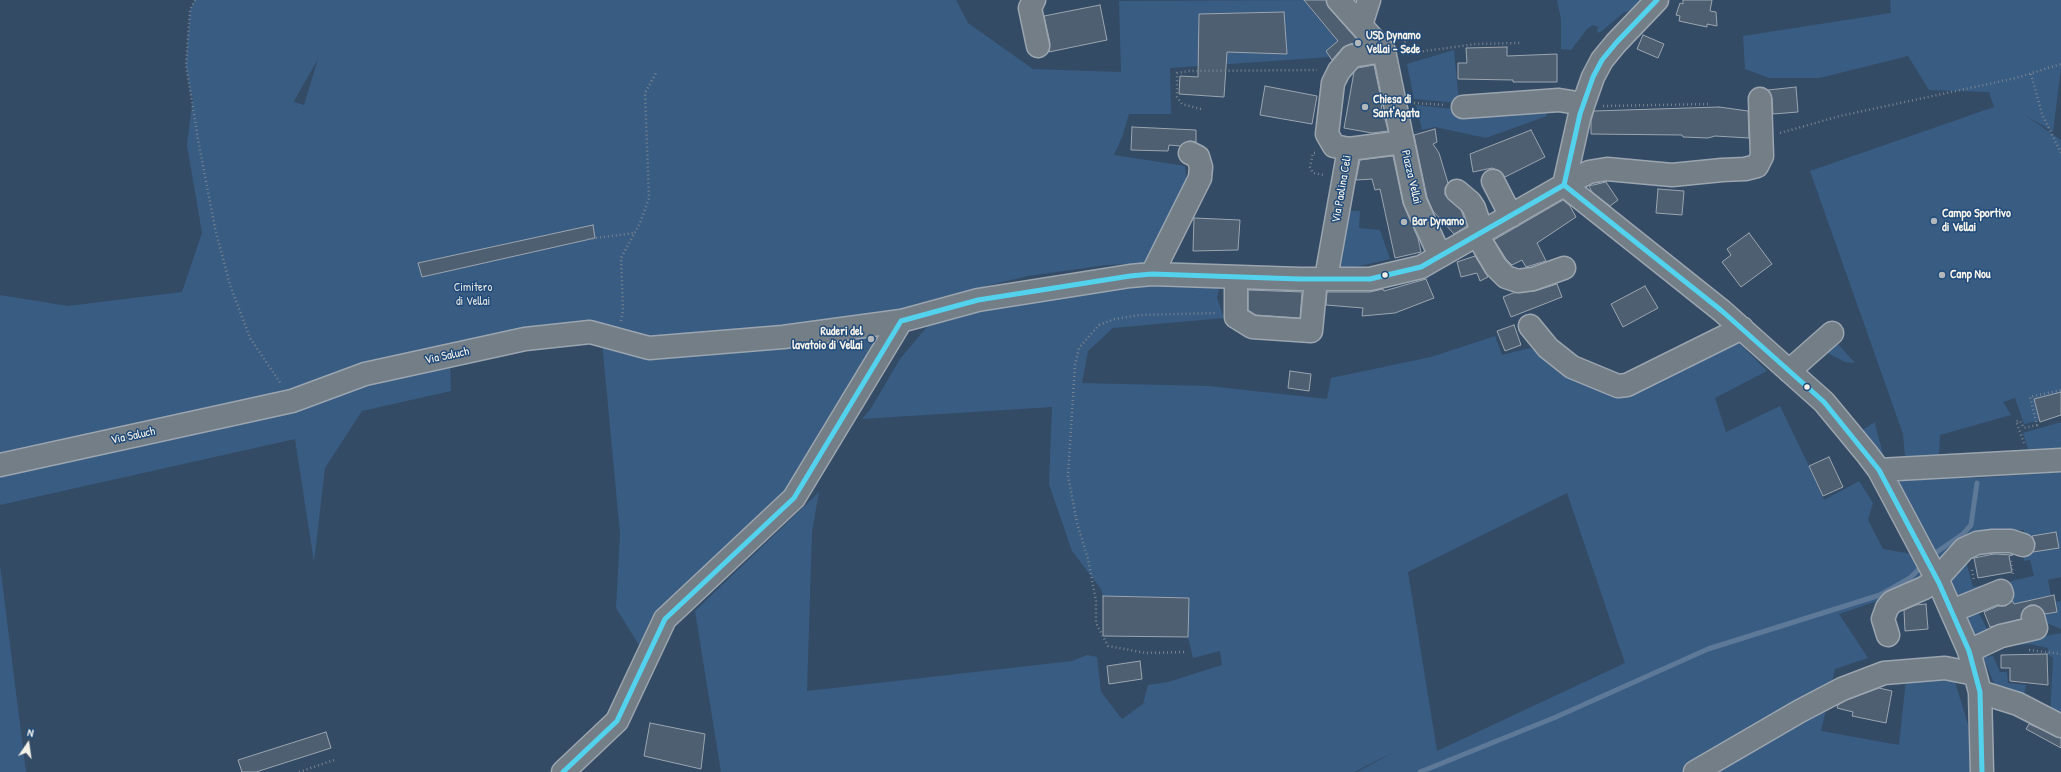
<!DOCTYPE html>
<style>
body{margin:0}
#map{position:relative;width:2061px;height:772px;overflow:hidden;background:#344b65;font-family:"Patrick Hand",sans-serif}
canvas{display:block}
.north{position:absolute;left:8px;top:724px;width:40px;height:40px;-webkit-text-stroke:3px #1f4a7a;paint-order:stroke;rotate:13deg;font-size:11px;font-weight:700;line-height:16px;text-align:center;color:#f4f1e8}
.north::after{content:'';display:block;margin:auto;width:14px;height:18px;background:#f4f1e8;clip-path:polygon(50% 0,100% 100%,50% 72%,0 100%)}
</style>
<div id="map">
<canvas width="2061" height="772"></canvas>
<div class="north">N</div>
</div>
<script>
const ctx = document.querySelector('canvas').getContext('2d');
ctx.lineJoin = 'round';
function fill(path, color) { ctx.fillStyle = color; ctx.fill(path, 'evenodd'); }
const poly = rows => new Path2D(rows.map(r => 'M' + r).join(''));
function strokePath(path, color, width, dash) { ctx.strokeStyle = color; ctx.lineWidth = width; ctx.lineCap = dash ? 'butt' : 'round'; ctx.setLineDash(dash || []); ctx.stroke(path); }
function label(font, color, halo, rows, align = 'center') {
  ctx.font = font + ' "Patrick Hand",sans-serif'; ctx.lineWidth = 3; ctx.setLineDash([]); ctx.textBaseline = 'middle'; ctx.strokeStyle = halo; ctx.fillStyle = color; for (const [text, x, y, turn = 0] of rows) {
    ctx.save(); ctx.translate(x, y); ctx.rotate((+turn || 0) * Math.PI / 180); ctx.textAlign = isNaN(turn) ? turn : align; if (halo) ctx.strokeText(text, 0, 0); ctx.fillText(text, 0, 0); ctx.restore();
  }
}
fill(poly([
 [195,0,956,0,968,23,1033,69,1121,72,1119,1,1308,0,1305,2,1338,41,1326,51,1330,57,1170,68,1171,114,1129,114,1122,137,1114,155,1185,166,1187,187,1151,263,1106,265,1028,276,957,293,858,320,645,343,631,329,643,356,861,326,877,346,787,495,653,615,639,645,616,608,620,534,602,341,590,340,450,360,451,391,362,411,325,468,314,562,295,439,0,505,0,295,68,306,182,292,202,233,187,145,193,97,191,97,186,65,190,10],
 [318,59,304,105,294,102,294,101],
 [1557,0,1640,0,1635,9,1623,13,1602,31,1597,33,1598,27,1593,25,1587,29,1571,50,1561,49,1561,19],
 [1890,0,2061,0,2061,68,2053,132,2022,113,2061,140,2061,415,2024,424,2015,398,2003,402,2011,415,1940,435,1939,456,1905,457,1903,434,1810,171,1994,107,1989,92,1929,90,1908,56,1819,78,1769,78,1745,69,1743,36,1891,13],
 [1454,50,1459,103,1414,99,1407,64],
 [1541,104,1547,116,1486,138,1435,127,1422,130,1416,105,1463,110],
 [1343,211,1360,211,1359,228,1380,230,1390,259,1351,268,1337,268],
 [1146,280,1220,284,1217,298,1224,318,1113,328,1088,351,1082,383,1208,386,1327,399,1331,378,1431,357,1495,336,1502,355,1530,348,1572,376,1617,392,1734,338,1767,371,1715,398,1726,432,1780,406,1809,466,1824,500,1859,481,1873,503,1868,520,1883,549,1912,554,1924,578,1892,596,1839,614,1868,658,1835,669,1821,731,1899,745,1906,680,1953,675,1970,731,1970,772,1357,772,1398,750,1354,772,721,772,695,611,819,492,812,532,807,691,1072,661,1087,655,1097,657,1101,692,1122,719,1143,704,1148,685,1168,682,1222,665,1220,651,1193,658,1188,637,1189,598,1103,596,1101,589,1072,551,1049,484,1052,407,862,419,870,410,900,359,932,321,978,306],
 [1567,493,1625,663,1437,751,1408,572],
 [1837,343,1855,363,1845,362,1826,352],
 [1875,422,1876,428,1885,461,1861,431],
 [2061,422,2061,451,2029,452,2023,433],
 [2061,472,2061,577,2048,580,2051,596,2014,604,2009,592,1999,586,2015,580,2034,576,2030,560,2024,561,2023,553,2058,548,2056,532,2023,538,2024,530,2018,530,1991,538,1938,563,1936,554,1961,535,1935,551,1901,487,1900,480,1906,475,1976,478],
 [1964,561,1967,565,1973,587,1992,584,1957,602,1944,576],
 [0,565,26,772,0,772],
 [2061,601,2061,629,2036,619,2036,616,2057,612,2055,602],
 [1977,610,1991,636,1975,640,1963,616],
 [2061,633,2061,724,2050,719,2053,658,2047,654,2048,648,2030,644,1979,649],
 [1993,656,2000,672,2007,672,2008,683,2026,685,2023,701,1994,683,1983,657]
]), '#395c83');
strokePath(poly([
 [1931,556,1963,534,1971,525,1977,483],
 [1420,772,1556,717,1708,649,1880,595,1910,578,1923,565]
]), '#5e7998', 5);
const building = poly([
 [1304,0,1326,0,1329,8,1359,42,1350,44,1343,47,1332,60,1326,51,1338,41,1304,0],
 [1683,0,1712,0,1710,11,1716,12,1717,26,1707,24,1707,27,1679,21,1680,16,1676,15,1680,3,1683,4,1683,0],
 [1100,5,1107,40,1049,52,1050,43,1044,16,1100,5],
 [1284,12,1287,54,1227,52,1224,97,1179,94,1180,76,1198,77,1199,14,1284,12],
 [1643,35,1664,44,1658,58,1637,49,1643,35],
 [1507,47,1507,56,1557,54,1557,82,1513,82,1513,80,1458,79,1458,63,1467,63,1466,48,1507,47],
 [1374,65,1382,104,1380,117,1385,119,1388,131,1372,133,1344,128,1354,72,1358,68,1374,65],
 [1265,86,1317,96,1312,124,1260,115,1265,86],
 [1796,87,1798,112,1773,114,1772,98,1768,90,1796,87],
 [1719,107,1748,111,1749,138,1715,136,1708,138,1683,137,1682,135,1591,134,1591,121,1594,111,1719,107],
 [1132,127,1196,130,1196,142,1189,141,1180,146,1169,145,1168,151,1131,150,1132,127],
 [1435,129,1437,142,1433,144,1439,153,1448,183,1445,188,1445,195,1461,210,1467,226,1454,234,1433,211,1427,197,1414,135,1435,129],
 [1531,130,1545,157,1505,177,1500,171,1492,168,1473,172,1470,154,1531,130],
 [1393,156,1403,204,1418,238,1421,252,1395,258,1380,189,1375,190,1372,179,1356,180,1360,160,1393,156],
 [1606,182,1618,200,1610,206,1592,192,1589,186,1606,182],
 [1658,189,1684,191,1682,215,1656,213,1658,189],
 [1563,200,1570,206,1576,217,1537,243,1546,261,1526,267,1522,260,1512,265,1506,259,1494,240,1563,200],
 [1194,218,1240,220,1238,250,1193,251,1194,218],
 [593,225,595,238,422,277,418,263,593,225],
 [1749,233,1772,264,1741,287,1722,262,1731,255,1727,249,1749,233],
 [1475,256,1488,277,1480,281,1477,273,1461,277,1457,262,1475,256],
 [1426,279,1434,298,1395,313,1362,316,1363,308,1326,305,1327,292,1370,292,1383,289,1384,291,1426,279],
 [1557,284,1562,297,1511,317,1503,297,1513,293,1535,291,1557,284],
 [1645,286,1658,308,1623,327,1611,304,1645,286],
 [1248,290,1302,292,1300,318,1256,315,1248,310,1248,290],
 [1514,325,1521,345,1505,351,1497,331,1514,325],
 [1290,371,1311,374,1309,391,1288,388,1290,371],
 [2061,392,2061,415,2040,422,2034,399,2061,392],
 [1829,457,1843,487,1823,496,1809,466,1829,457],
 [2056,532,2059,548,2033,552,2035,543,2032,536,2056,532],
 [1994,554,2013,555,2009,556,2012,572,1978,578,1974,558,1994,554],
 [2054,595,2057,612,2045,614,2041,608,2036,605,2030,605,2024,609,2021,619,1990,627,1984,612,1998,606,2006,606,2012,600,2014,604,2054,595],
 [1103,596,1189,598,1188,637,1103,636,1103,596],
 [1926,604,1928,629,1905,631,1904,610,1916,605,1926,604],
 [2047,654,2048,685,2010,681,2010,668,2001,668,2001,655,2047,654],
 [1140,661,1142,679,1109,684,1107,666,1140,661],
 [1879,688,1892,691,1886,723,1852,716,1853,712,1837,708,1838,705,1847,700,1879,688],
 [650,723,705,734,701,769,644,756,650,723],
 [2029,724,2061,738,2061,748,2026,729,2029,724],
 [326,732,331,748,256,772,242,772,238,760,326,732]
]);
fill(building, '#4e5f72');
strokePath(building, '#9ba5af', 1);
const minor = poly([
 [1034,0,1030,8,1038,46],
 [1338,0,1384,51,1415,201,1440,256],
 [1361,25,1369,0],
 [1384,51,1352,56,1339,71,1333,83,1327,134,1334,146,1349,149,1403,142],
 [1463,107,1559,100,1583,104],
 [1493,181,1511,216],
 [1564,185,1722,311,1824,402,1867,454,1879,470,1939,583,1969,651,1980,692,1982,772],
 [1564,185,1580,114,1593,77,1602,60,1616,43,1657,0],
 [1457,191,1470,202,1474,208,1482,232],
 [1477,235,1496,267,1506,277,1518,281,1533,279,1564,268],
 [1152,274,1200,178,1201,167,1198,157,1190,153],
 [1236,278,1236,317,1252,327,1311,331,1316,279],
 [1326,278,1349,149],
 [1530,326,1548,348,1572,367,1618,386,1627,385,1742,328],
 [1789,371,1832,333],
 [0,465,292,401,365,374,525,339,590,332,649,348,783,337,901,321,978,300,1130,276,1152,274,1300,279,1370,279,1421,267,1564,185,1589,172,1607,169,1672,175,1722,170,1745,169,1757,166,1762,156,1760,99],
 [1879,470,2061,460],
 [1952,611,2001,591,2002,594],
 [1888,635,1883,619,1887,608,1892,602,1924,588,1937,579,1964,549,1977,543,1993,541,2011,541,2023,545],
 [1969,651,2001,636,2036,628,2033,617],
 [1980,692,2018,704,2061,726],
 [563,772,617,721,665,619,794,498,901,321],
 [1695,772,1800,711,1842,689,1884,673,1945,668,1975,674]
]);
strokePath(minor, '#9ba5af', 25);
strokePath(poly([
 [195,0,190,10,186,65,199,145,215,228,230,285,250,338,281,384],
 [1403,46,1407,38],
 [1403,54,1476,44,1520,43],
 [2031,74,2042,114,2061,153],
 [1414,103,1445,105],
 [1603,106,1710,104],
 [1201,109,1182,104,1177,97,1177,73,1189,71,1317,70],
 [1780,133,1840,116,2016,78,2061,64],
 [1315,153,1313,153,1310,167,1313,173,1324,175],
 [588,239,635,233],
 [621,321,623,310,621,258,640,223,649,198,645,93,656,73],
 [2024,443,2016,421,2020,421,2024,428,2037,425,2030,397,2061,390],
 [2011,561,2013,575],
 [1972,570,1974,581],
 [2029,650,2061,654],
 [1184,652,1146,653,1108,646,1096,623,1096,601,1088,559,1077,523,1068,476,1075,365,1079,348,1091,334,1099,325,1115,319,1140,315,1217,313],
 [299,772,334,760]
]), '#78838f', 2.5, [1, 3]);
strokePath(minor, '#737e87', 22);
strokePath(poly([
 [1564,185,1722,311,1824,402,1879,470,1939,583,1969,651,1980,692,1982,772],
 [563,772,617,721,665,619,794,498,901,321,978,300,1130,276,1152,274,1300,279,1370,279,1421,267,1564,185,1580,114,1593,77,1602,60,1616,43,1657,0]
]), '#53d2ee', 5);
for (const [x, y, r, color] of [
 [1358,43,4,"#b1b7ba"],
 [1365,107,4,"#b1b7ba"],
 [1934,221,4,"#b1b7ba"],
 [1404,222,4,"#b1b7ba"],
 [1385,275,3.5,"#f4f1e8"],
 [1942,275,4,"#b1b7ba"],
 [871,339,4,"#b1b7ba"],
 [1807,387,3.5,"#f4f1e8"]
]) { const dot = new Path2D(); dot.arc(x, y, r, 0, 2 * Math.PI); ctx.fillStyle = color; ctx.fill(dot); strokePath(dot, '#1f4a7a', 1.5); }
label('bold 12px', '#f4f1e8', '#1f4a7a', [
 ["USD Dynamo",1366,36],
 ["Vellai - Sede",1366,50],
 ["Chiesa di",1373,100],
 ["Sant'Agata",1373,114],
 ["Campo Sportivo",1942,214],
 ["di Vellai",1942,228],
 ["Bar Dynamo",1412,222],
 ["Canp Nou",1950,275],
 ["Ruderi del",863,332,"right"],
 ["lavatoio di Vellai",863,346,"right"]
], 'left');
label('12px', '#f4f1e8', '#1f4a7a', [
 ["Piazza Vellai",1411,177,77],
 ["Via Paolina Celi",1342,189,-80],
 ["Via Saluch",447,356,-12],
 ["Via Saluch",133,436,-12]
]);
label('12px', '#e1e2de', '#1f4a7a', [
 ["Cimitero",473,288],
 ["di Vellai",473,302]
]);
</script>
